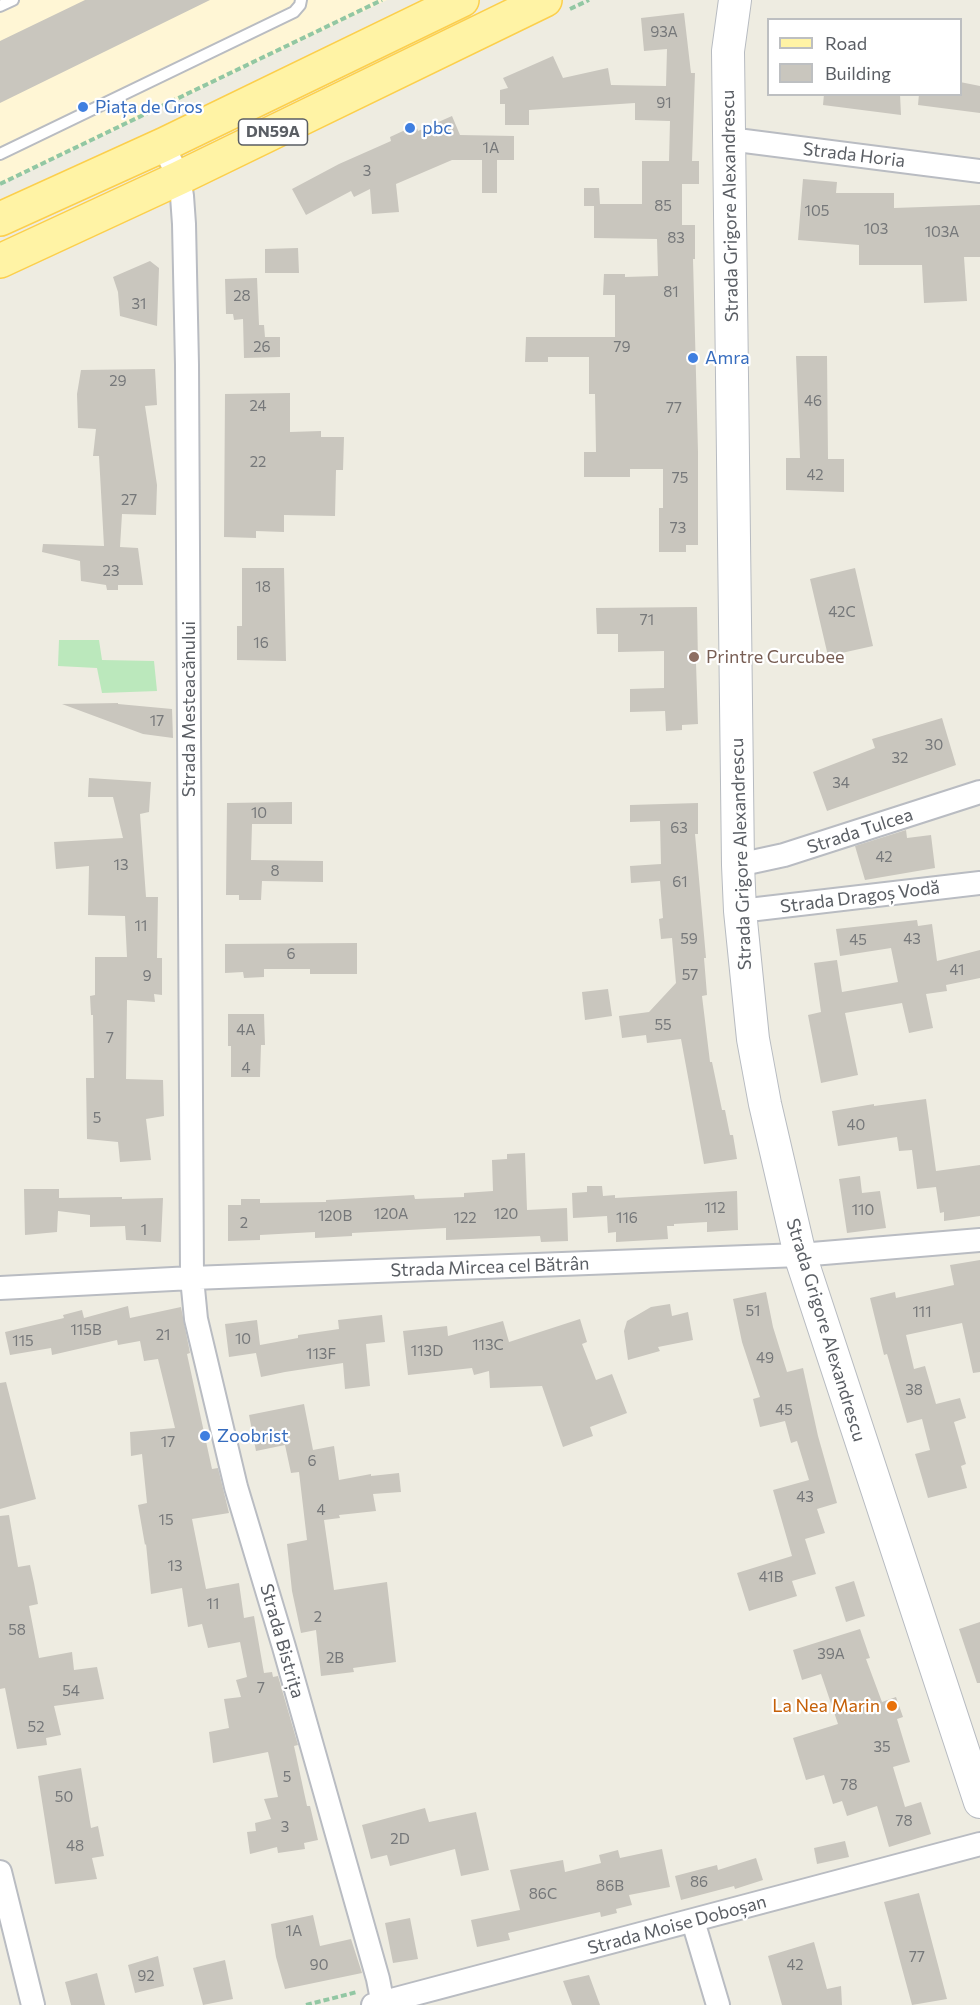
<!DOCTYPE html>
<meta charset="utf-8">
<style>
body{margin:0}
#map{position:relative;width:980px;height:2005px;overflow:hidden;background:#eeece1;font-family:Commissioner,sans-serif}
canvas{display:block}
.legend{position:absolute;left:767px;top:18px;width:195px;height:78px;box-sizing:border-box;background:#fff;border:2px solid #bdbfc1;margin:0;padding:8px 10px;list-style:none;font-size:18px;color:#5a5e64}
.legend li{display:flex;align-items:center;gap:12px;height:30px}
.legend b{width:30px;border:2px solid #bdbfc1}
</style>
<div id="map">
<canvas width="980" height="2005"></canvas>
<ul class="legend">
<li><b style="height:8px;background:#fff3a5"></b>Road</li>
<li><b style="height:16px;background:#c9c6be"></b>Building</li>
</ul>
</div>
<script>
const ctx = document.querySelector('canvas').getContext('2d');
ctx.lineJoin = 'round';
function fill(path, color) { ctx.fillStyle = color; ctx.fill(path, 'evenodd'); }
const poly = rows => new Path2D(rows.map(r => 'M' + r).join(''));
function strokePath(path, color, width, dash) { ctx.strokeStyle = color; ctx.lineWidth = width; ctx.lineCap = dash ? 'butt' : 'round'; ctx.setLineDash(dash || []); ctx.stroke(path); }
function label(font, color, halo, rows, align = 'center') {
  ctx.font = font + ' Commissioner,sans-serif'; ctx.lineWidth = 4.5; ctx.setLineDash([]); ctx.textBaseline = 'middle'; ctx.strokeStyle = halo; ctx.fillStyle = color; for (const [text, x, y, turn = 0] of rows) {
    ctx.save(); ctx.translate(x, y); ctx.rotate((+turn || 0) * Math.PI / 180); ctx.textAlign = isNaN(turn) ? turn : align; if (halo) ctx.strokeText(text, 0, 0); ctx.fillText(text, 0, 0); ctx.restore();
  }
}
fill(poly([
 [0,0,387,0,0,185]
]), '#fff6d5');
fill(poly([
 [59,640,99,640,102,660,154,661,157,691,102,693,97,668,58,666]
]), '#bbe8bc');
fill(poly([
 [85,0,210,0,0,103,0,41],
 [684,13,691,73,695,73,692,161,699,161,699,184,682,184,682,225,695,225,695,259,693,259,698,452,698,545,686,545,686,552,659,552,659,508,663,508,663,469,630,469,630,477,584,477,584,452,596,452,595,394,589,394,589,357,548,357,548,362,525,362,526,337,615,337,615,295,603,295,604,274,625,274,625,277,658,276,657,239,594,238,594,206,584,206,584,188,599,188,600,204,642,204,642,161,669,161,670,121,635,120,635,103,529,110,529,125,505,125,505,104,500,104,500,90,508,88,503,78,553,56,563,78,608,68,611,85,666,86,667,49,644,51,641,18],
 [960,82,980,86,980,113,918,105,919,94,960,94],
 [824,94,900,94,901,115,823,105],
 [452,116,460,135,514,136,514,160,497,160,497,193,482,193,482,160,452,160,396,184,399,212,372,214,370,189,354,197,351,191,306,215,292,189,339,164,391,141,390,137,416,125,418,131],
 [803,179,837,182,836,193,894,193,894,208,980,205,980,257,964,257,967,301,924,303,922,265,859,265,859,245,798,240],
 [298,248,299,273,265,273,265,249],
 [150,261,159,268,157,326,120,316,118,292,113,277],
 [257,278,259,325,264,325,265,337,280,337,280,357,244,358,243,319,234,320,233,314,226,314,225,279],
 [796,356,827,356,828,459,844,459,844,492,786,490,786,458,800,458],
 [155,369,157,405,145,406,157,485,156,515,122,514,120,547,138,548,143,585,118,585,118,590,107,590,106,585,81,581,80,561,42,552,43,544,104,546,99,456,93,456,96,429,78,428,77,394,81,370],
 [290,393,290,432,321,431,321,437,344,437,343,470,336,470,335,516,284,515,284,532,256,531,256,538,224,537,225,394],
 [242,568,284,568,286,661,237,660,237,626,242,626],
 [855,568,873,646,828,656,810,579],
 [697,607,698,663,696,663,698,724,682,725,682,730,666,731,665,711,630,712,630,689,664,688,664,651,618,652,618,634,597,634,596,608],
 [118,703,118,704,172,709,173,738,143,734,62,704],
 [942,718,956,765,827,811,813,772,875,748,872,739],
 [89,778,151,782,149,812,140,814,146,897,158,897,157,958,162,958,162,995,154,994,155,1002,127,1000,126,1079,163,1080,164,1116,146,1119,151,1160,120,1162,118,1142,87,1139,86,1078,94,1078,93,1015,91,1015,90,996,95,995,95,957,127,957,125,916,88,915,89,866,56,869,54,842,123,838,113,797,88,797],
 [292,802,292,824,252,824,251,860,323,861,323,882,262,881,261,900,239,900,239,895,226,895,227,803],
 [698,803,698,834,695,834,706,958,704,958,707,995,702,996,710,1062,712,1062,722,1110,725,1110,730,1135,733,1135,737,1159,704,1164,681,1039,647,1043,646,1035,622,1038,619,1016,649,1012,676,983,672,938,661,939,659,919,663,918,660,881,631,883,630,866,661,864,660,821,630,822,630,805],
 [906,830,907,838,931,835,935,868,865,880,855,846],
 [917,920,918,926,932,924,937,961,980,950,980,978,946,985,947,991,926,994,933,1028,909,1033,902,1003,845,1013,858,1075,821,1083,808,1015,821,1012,814,963,837,960,842,992,898,982,891,948,840,956,836,929],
 [357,943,357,974,310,974,310,969,264,969,264,977,244,978,243,972,225,973,225,944],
 [608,989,612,1016,585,1020,582,992],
 [228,1014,264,1014,265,1045,261,1045,260,1077,231,1077,231,1046,228,1046],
 [926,1099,936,1171,980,1165,980,1216,944,1221,944,1212,940,1213,936,1187,917,1189,912,1150,899,1151,897,1137,838,1146,832,1111,874,1104,874,1106],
 [525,1153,527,1210,567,1208,568,1241,541,1242,540,1236,446,1240,446,1228,352,1233,352,1236,315,1238,315,1232,260,1235,260,1240,228,1241,228,1205,241,1205,241,1199,260,1199,260,1203,326,1202,326,1200,414,1195,415,1199,464,1197,464,1193,493,1191,492,1160,507,1159,507,1154],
 [860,1176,862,1193,880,1191,886,1228,847,1233,839,1179],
 [587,1186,602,1186,603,1196,615,1195,615,1198,737,1191,738,1230,707,1232,707,1222,674,1224,674,1226,667,1226,668,1239,616,1242,616,1232,608,1233,607,1216,573,1218,572,1193,587,1192],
 [24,1189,59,1189,59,1198,122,1197,122,1199,163,1198,161,1242,126,1240,125,1226,90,1227,90,1215,58,1211,57,1232,25,1235],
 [980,1260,980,1372,973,1373,962,1323,906,1335,914,1369,925,1366,936,1404,960,1398,966,1418,954,1422,966,1464,961,1466,967,1488,928,1498,915,1454,930,1450,922,1419,907,1423,887,1354,884,1355,870,1298,895,1292,896,1298,954,1285,950,1265],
 [766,1292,773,1327,787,1372,803,1368,818,1436,837,1503,817,1509,825,1533,805,1539,816,1574,792,1581,797,1596,749,1611,737,1573,792,1556,773,1490,809,1480,797,1441,791,1443,785,1421,760,1427,753,1399,760,1397,742,1342,733,1299],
 [670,1304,672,1316,688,1312,693,1340,658,1347,660,1351,628,1360,624,1331,627,1321,651,1307],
 [128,1306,130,1318,181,1307,190,1353,187,1354,212,1469,218,1468,229,1513,192,1519,206,1589,239,1583,244,1618,254,1616,264,1673,272,1672,273,1677,278,1676,298,1745,294,1746,307,1806,310,1806,318,1840,304,1843,305,1849,278,1853,277,1847,250,1854,247,1832,256,1831,255,1823,271,1819,264,1799,278,1797,268,1752,213,1763,209,1732,229,1728,224,1699,241,1697,236,1680,247,1677,240,1642,208,1648,202,1624,188,1627,182,1588,151,1594,146,1544,145,1545,138,1505,147,1503,142,1454,131,1456,130,1432,175,1428,158,1359,144,1361,140,1341,118,1345,117,1340,52,1355,51,1348,10,1355,5,1332,64,1318,63,1315,82,1310,84,1318],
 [382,1315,385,1342,366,1344,370,1386,345,1389,343,1363,285,1372,261,1377,256,1353,229,1357,225,1324,257,1320,260,1345,298,1338,298,1335,339,1329,338,1320],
 [580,1319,587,1342,582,1344,596,1380,612,1374,627,1413,590,1427,593,1436,563,1447,542,1386,490,1388,489,1371,474,1375,472,1368,408,1375,403,1331,447,1326,448,1336,503,1321,509,1342],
 [6,1382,36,1499,0,1509,0,1383],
 [304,1404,313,1450,334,1446,339,1480,371,1474,371,1476,399,1473,401,1492,373,1494,376,1511,339,1515,340,1518,324,1520,334,1590,387,1582,396,1662,353,1668,354,1672,321,1676,316,1630,301,1633,292,1591,287,1544,307,1540,299,1472,291,1473,285,1445,256,1451,249,1415],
 [9,1515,18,1567,30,1565,34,1583,38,1604,29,1606,39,1658,72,1652,74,1670,97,1667,104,1699,54,1706,61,1735,46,1738,47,1745,17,1749,5,1688,0,1689,0,1516],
 [854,1581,865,1616,846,1622,835,1587],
 [980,1622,980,1683,977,1683,959,1629],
 [860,1629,870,1658,866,1659,882,1702,896,1697,903,1717,897,1719,910,1762,893,1767,905,1807,921,1802,931,1834,889,1847,877,1806,847,1816,842,1801,833,1804,824,1775,806,1780,793,1738,838,1724,821,1674,802,1680,793,1650],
 [81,1768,91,1828,98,1826,104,1856,92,1858,97,1879,55,1884,38,1776],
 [425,1808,429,1822,476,1812,489,1870,461,1876,455,1849,390,1866,387,1855,371,1859,362,1825],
 [845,1841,849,1857,817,1864,814,1848],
 [662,1849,670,1887,629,1895,632,1905,616,1909,617,1913,601,1917,600,1912,508,1933,510,1940,477,1947,471,1920,520,1910,510,1870,563,1860,565,1872,601,1863,599,1855,618,1850,620,1858],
 [756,1858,763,1880,735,1889,734,1886,681,1900,675,1876,717,1865,718,1870],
 [919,1893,947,1999,912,2005,884,1902],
 [313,1915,320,1946,351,1939,362,1973,285,1989,276,1957,271,1924],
 [410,1918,418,1959,393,1963,385,1923],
 [814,1942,827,1989,841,1986,842,2005,782,2005,768,1956],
 [158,1956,164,1986,135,1993,128,1965],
 [225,1960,233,1999,203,2005,193,1968],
 [97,1973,105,2005,71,2005,65,1982],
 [589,1975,600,2005,572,2005,563,1981]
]), '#c9c6be');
const lane = poly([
 [0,6,13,0],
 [0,154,294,12,300,5,301,0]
]);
const street = poly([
 [729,139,980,171],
 [163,145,179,178,182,196,184,224,187,365,192,1278,196,1319,236,1487,284,1647,378,1979,383,2005],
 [738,865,784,855,980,792],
 [740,911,980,883],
 [0,1288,192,1278,800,1255,980,1240],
 [0,1872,33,2005],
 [693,1921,718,2005],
 [373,2005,980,1844]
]);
const secondary = poly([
 [735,0,728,51,738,865,740,911,753,1039,765,1104,800,1255,980,1802]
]);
const primary = poly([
 [0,219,163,145,462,0],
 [0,261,179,178,545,0]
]);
strokePath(lane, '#b9bcc2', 14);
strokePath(street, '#b9bcc2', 26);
strokePath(secondary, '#b7bbc1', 34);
strokePath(primary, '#fccf4c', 36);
strokePath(poly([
 [570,9,589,0],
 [0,184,382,0],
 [306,2005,357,1992]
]), '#92c7a3', 4, [6, 3]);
strokePath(lane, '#fff', 10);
strokePath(street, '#fff', 22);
strokePath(secondary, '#fff', 32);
strokePath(primary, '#fff3a5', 33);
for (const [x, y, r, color] of [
 [83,107,6,"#3f7fe0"],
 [410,128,6,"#3f7fe0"],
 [693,358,6,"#3f7fe0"],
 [694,657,6,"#8d6e63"],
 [205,1436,6,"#3f7fe0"],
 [892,1706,6,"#e8710a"]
]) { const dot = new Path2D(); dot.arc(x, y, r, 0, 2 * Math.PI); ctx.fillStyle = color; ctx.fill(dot); strokePath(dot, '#fff', 2); }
label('15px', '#76787a', null, [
 ["93A",664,32],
 ["91",664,103],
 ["1A",491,148],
 ["3",367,171],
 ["85",663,206],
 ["105",817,211],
 ["103",876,229],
 ["103A",942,232],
 ["83",676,238],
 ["81",671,292],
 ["28",242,296],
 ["31",139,304],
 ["26",262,347],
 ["79",622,347],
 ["29",118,381],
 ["46",813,401],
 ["24",258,406],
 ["77",674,408],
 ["22",258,462],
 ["42",815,475],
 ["75",680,478],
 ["27",129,500],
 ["73",678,528],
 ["23",111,571],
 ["18",263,587],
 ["42C",842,612],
 ["71",647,620],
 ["16",261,643],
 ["17",157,721],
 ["30",934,745],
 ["32",900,758],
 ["34",841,783],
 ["10",259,813],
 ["63",679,828],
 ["42",884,857],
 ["13",121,865],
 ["8",275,871],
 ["61",680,882],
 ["11",141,926],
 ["59",689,939],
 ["43",912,939],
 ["45",858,940],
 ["6",291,954],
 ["41",957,970],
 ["57",690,975],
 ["9",147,976],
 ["55",663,1025],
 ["4A",246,1030],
 ["7",110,1038],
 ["4",246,1068],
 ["5",97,1118],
 ["40",856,1125],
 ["112",715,1208],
 ["110",863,1210],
 ["120A",391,1214],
 ["120",506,1214],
 ["120B",335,1216],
 ["122",465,1218],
 ["116",627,1218],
 ["2",244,1223],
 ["1",144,1230],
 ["51",753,1311],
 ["111",922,1312],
 ["115B",86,1330],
 ["21",163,1335],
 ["10",243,1339],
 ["115",23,1341],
 ["113C",488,1345],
 ["113D",427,1351],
 ["113F",321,1354],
 ["49",765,1358],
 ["38",914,1390],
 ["45",784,1410],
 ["17",168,1442],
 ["6",312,1461],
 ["43",805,1497],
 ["4",321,1510],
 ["15",166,1520],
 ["13",175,1566],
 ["41B",771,1577],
 ["11",213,1604],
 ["2",318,1617],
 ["58",17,1630],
 ["39A",831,1654],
 ["2B",335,1658],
 ["7",261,1688],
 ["54",71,1691],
 ["52",36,1727],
 ["35",882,1747],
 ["5",287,1777],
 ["78",849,1785],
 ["50",64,1797],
 ["78",904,1821],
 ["3",285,1827],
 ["2D",400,1839],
 ["48",75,1846],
 ["86",699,1882],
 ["86B",610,1886],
 ["86C",543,1894],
 ["1A",294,1931],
 ["77",917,1957],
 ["90",319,1965],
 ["42",795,1965],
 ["92",146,1976]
]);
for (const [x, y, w] of [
 [273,132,69]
]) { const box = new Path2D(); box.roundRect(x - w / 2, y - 13, w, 26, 4.5); ctx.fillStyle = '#fff'; ctx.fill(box); strokePath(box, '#5a5e64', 1.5); }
label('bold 16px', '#5a5e64', null, [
 ["DN59A",273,132]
]);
label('18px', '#366cbe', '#fff', [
 ["Piața de Gros",95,107],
 ["pbc",422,128],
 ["Amra",705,358],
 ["Zoobrist",217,1436]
], 'left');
label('18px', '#5a5e64', '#fff', [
 ["Strada Horia",854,155,7],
 ["Strada Grigore Alexandrescu",730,206,-91],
 ["Strada Mesteacănului",189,709,-90],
 ["Strada Tulcea",860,831,-18],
 ["Strada Grigore Alexandrescu",741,854,-92],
 ["Strada Dragoș Vodă",860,897,-7],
 ["Strada Mircea cel Bătrân",490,1267,-2],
 ["Strada Grigore Alexandrescu",826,1330,73],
 ["Strada Bistrița",282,1641,74],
 ["Strada Moise Doboșan",677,1925,-15]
]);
label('18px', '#785e54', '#fff', [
 ["Printre Curcubee",706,657]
], 'left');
label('18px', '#c56008', '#fff', [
 ["La Nea Marin",880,1706]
], 'right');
</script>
